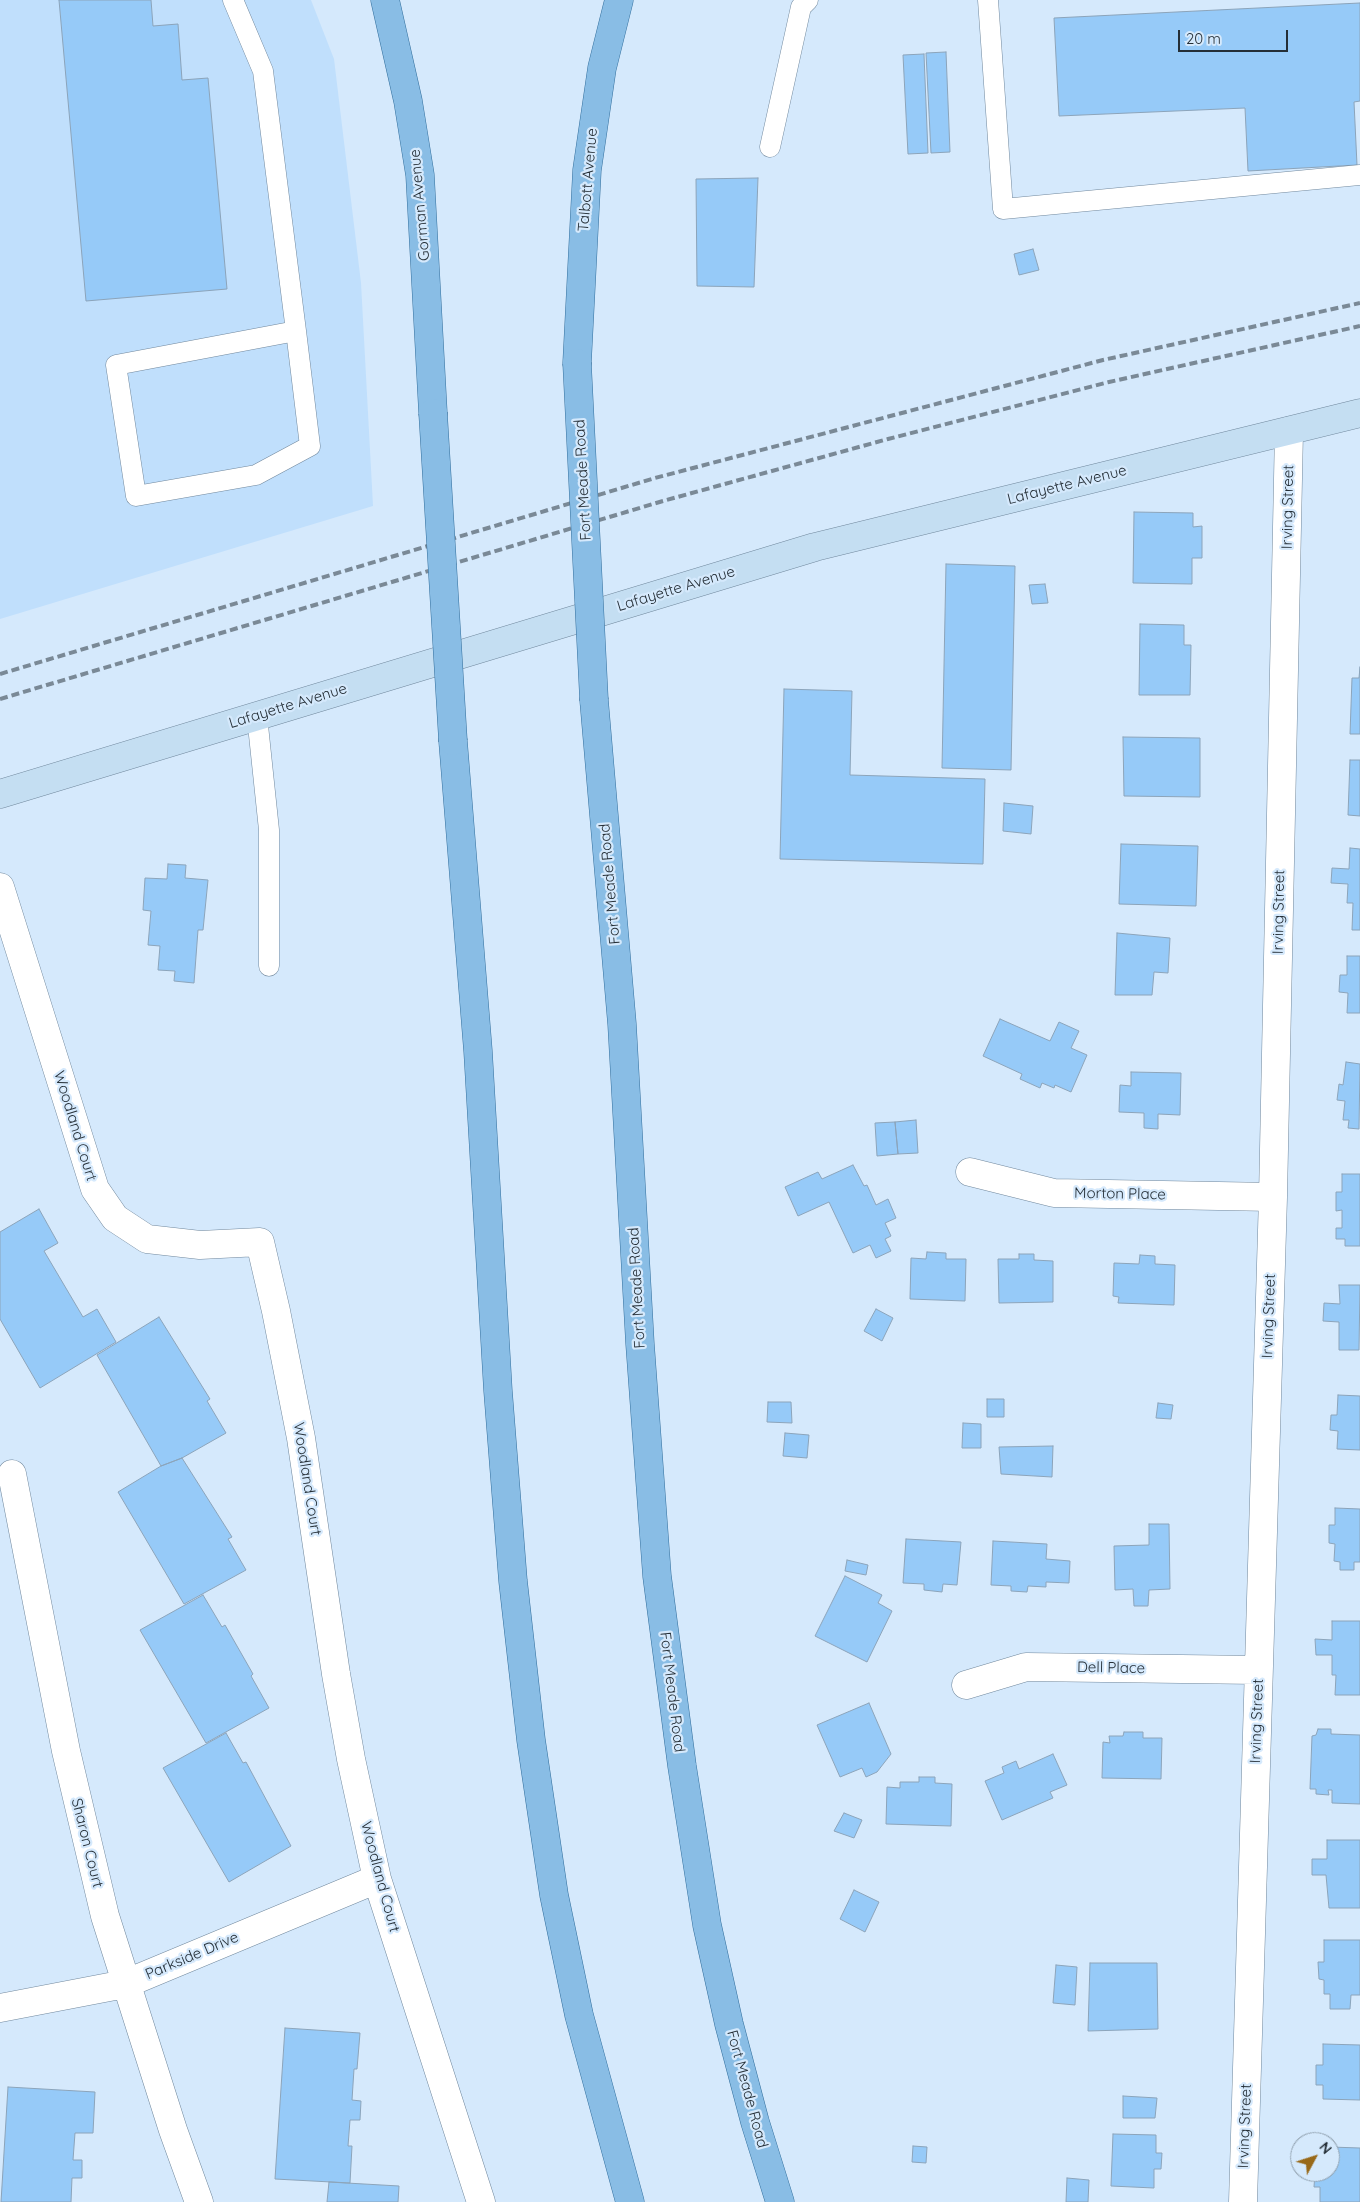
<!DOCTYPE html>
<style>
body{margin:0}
#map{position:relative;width:1360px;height:2202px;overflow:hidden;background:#d5e9fc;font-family:Quicksand,sans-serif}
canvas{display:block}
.north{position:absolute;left:1290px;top:2132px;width:50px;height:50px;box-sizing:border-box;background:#d5e9fc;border:1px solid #8f9fad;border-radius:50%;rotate:50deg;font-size:14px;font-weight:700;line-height:20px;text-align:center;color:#252f37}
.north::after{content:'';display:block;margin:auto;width:18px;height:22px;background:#986919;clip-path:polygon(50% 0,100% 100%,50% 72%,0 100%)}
.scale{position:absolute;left:1178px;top:30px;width:110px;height:22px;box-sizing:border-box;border:2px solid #252f37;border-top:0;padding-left:6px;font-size:15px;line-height:18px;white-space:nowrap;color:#252f37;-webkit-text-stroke:4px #d5e9fc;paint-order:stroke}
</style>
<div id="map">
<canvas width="1360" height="2202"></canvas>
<div class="north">N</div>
<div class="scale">20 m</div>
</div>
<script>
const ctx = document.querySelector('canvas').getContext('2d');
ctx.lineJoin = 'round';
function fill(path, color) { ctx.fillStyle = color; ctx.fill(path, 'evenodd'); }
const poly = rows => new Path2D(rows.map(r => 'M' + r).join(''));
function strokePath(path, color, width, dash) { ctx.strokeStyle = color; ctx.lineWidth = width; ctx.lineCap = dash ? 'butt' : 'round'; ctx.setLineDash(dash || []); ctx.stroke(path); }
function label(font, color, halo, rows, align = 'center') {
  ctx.font = font + ' Quicksand,sans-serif'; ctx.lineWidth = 4.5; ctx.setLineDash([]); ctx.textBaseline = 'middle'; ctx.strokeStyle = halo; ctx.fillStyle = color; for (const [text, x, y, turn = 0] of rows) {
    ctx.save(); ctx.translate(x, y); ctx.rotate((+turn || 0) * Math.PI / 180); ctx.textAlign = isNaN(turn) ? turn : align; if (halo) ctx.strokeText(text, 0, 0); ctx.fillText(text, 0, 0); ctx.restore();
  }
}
fill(poly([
 [0,0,311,0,334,59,361,283,373,506,0,619]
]), '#c0dffc');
const building = poly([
 [59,0,151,0,153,26,178,24,182,80,208,78,227,289,86,301,59,0],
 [1360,3,1360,101,1354,102,1357,165,1248,171,1245,108,1059,116,1054,18,1360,3],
 [946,52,950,152,931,153,926,53,946,52],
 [924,54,928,153,908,154,903,55,924,54],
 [758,178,754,287,697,286,696,179,758,178],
 [1033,249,1039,270,1019,275,1014,254,1033,249],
 [1134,512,1193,513,1193,527,1202,526,1202,558,1192,558,1192,584,1133,583,1134,512],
 [946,564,1015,566,1011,770,942,768,946,564],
 [1045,584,1048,603,1032,604,1029,585,1045,584],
 [1140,624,1184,625,1184,645,1191,645,1190,695,1139,695,1140,624],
 [1360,667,1360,734,1350,734,1352,678,1359,678,1360,667],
 [784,689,852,691,850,775,985,779,983,864,780,859,784,689],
 [1123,737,1200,738,1200,797,1124,796,1123,737],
 [1350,760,1360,760,1360,816,1348,815,1350,760],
 [1004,803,1033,806,1031,834,1003,831,1004,803],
 [1121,844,1198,846,1196,906,1119,904,1121,844],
 [1350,848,1360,849,1360,930,1352,930,1353,903,1347,903,1348,884,1331,883,1332,868,1349,869,1350,848],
 [168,864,186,865,185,878,208,880,203,930,198,930,194,983,174,981,175,971,158,970,160,946,148,945,151,911,143,910,145,878,167,879,168,864],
 [1117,933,1170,938,1168,973,1154,972,1152,995,1115,995,1117,933],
 [1347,956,1360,956,1360,1013,1347,1013,1348,993,1339,992,1340,975,1347,975,1347,956],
 [1000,1019,1050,1041,1059,1022,1079,1031,1071,1048,1087,1055,1071,1092,1055,1085,1054,1088,1042,1083,1040,1088,1020,1079,1022,1074,983,1056,1000,1019],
 [1346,1062,1360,1064,1359,1129,1348,1128,1349,1120,1343,1120,1345,1101,1337,1100,1339,1084,1343,1085,1346,1062],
 [1131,1072,1181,1073,1180,1115,1158,1114,1158,1129,1144,1128,1144,1113,1119,1112,1120,1085,1131,1086,1131,1072],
 [916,1120,918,1153,898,1154,895,1122,916,1120],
 [895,1122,898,1154,877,1156,875,1123,895,1122],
 [853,1165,864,1186,867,1185,876,1205,888,1199,896,1218,885,1223,891,1236,885,1239,891,1251,876,1258,870,1245,853,1253,829,1202,798,1216,785,1187,818,1172,822,1179,853,1165],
 [1342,1174,1360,1174,1360,1246,1345,1246,1345,1239,1336,1239,1336,1228,1342,1228,1342,1210,1336,1211,1336,1192,1342,1192,1342,1174],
 [39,1209,58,1243,44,1251,83,1317,97,1309,116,1342,40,1388,0,1319,0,1232,39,1209],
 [927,1252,946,1253,946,1259,966,1259,965,1301,910,1299,911,1258,926,1259,927,1252],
 [1019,1254,1034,1254,1034,1260,1053,1261,1053,1302,999,1303,998,1259,1019,1259,1019,1254],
 [1140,1255,1155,1256,1155,1264,1175,1265,1174,1305,1118,1303,1119,1297,1113,1296,1114,1263,1139,1264,1140,1255],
 [1339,1285,1360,1285,1359,1350,1339,1350,1339,1322,1323,1321,1324,1303,1340,1304,1339,1285],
 [876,1309,893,1318,882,1341,864,1331,876,1309],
 [159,1317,210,1399,207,1401,226,1433,182,1458,161,1466,97,1355,159,1317],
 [1338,1395,1360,1396,1360,1450,1337,1449,1338,1431,1330,1430,1331,1415,1337,1415,1338,1395],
 [987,1399,1004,1399,1004,1417,987,1417,987,1399],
 [768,1402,791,1402,792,1423,767,1422,768,1402],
 [1158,1403,1173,1405,1171,1419,1156,1418,1158,1403],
 [963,1423,981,1424,981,1448,962,1448,963,1423],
 [785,1433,809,1435,807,1458,783,1456,785,1433],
 [1053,1446,1052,1477,1001,1474,999,1447,1053,1446],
 [182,1458,232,1537,228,1539,246,1570,184,1604,118,1492,161,1466,182,1458],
 [1335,1508,1360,1509,1360,1562,1354,1562,1354,1570,1340,1570,1340,1562,1334,1561,1335,1544,1329,1543,1329,1525,1335,1525,1335,1508],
 [1149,1524,1169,1524,1170,1589,1149,1590,1148,1606,1134,1606,1133,1589,1115,1590,1114,1546,1149,1545,1149,1524],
 [906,1539,961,1542,957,1585,943,1584,942,1592,924,1590,924,1584,903,1583,906,1539],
 [993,1541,1047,1544,1046,1559,1070,1561,1069,1583,1046,1582,1046,1587,1028,1586,1027,1592,1011,1591,1011,1586,991,1585,993,1541],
 [847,1560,868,1565,866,1575,845,1571,847,1560],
 [845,1576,882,1595,878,1603,892,1611,867,1662,815,1636,845,1576],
 [203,1595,222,1627,225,1625,253,1674,251,1676,269,1708,206,1743,140,1630,203,1595],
 [1332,1621,1360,1621,1360,1695,1335,1695,1336,1675,1332,1675,1332,1655,1316,1655,1315,1639,1332,1640,1332,1621],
 [869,1703,891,1754,877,1772,866,1777,862,1768,840,1777,817,1725,869,1703],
 [1318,1729,1331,1729,1331,1734,1360,1735,1360,1804,1332,1803,1332,1790,1328,1790,1329,1795,1316,1794,1316,1789,1310,1789,1312,1736,1316,1735,1318,1729],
 [1124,1732,1143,1732,1143,1738,1162,1738,1161,1779,1102,1778,1103,1742,1110,1743,1109,1736,1123,1736,1124,1732],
 [226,1733,243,1763,246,1762,291,1846,229,1882,163,1768,226,1733],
 [1053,1754,1067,1785,1050,1792,1053,1798,1002,1820,985,1781,1004,1773,1002,1767,1016,1761,1019,1769,1053,1754],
 [919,1777,935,1777,935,1783,952,1784,951,1826,886,1824,887,1787,900,1788,900,1782,919,1782,919,1777],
 [844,1813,862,1820,854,1838,834,1831,844,1813],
 [1327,1840,1360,1840,1360,1908,1329,1908,1326,1875,1312,1875,1312,1859,1327,1859,1327,1840],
 [854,1890,879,1902,865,1932,840,1919,854,1890],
 [1324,1940,1360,1940,1360,1995,1351,1995,1350,2009,1330,2009,1330,1994,1324,1994,1324,1980,1319,1979,1318,1962,1324,1962,1324,1940],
 [1090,1963,1157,1963,1158,2029,1088,2031,1090,1963],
 [1056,1965,1077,1967,1075,2005,1053,2003,1056,1965],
 [285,2028,360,2033,357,2069,354,2069,352,2100,361,2101,360,2120,350,2120,348,2146,352,2146,350,2183,275,2179,285,2028],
 [1323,2044,1360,2045,1360,2100,1323,2099,1323,2085,1316,2085,1316,2065,1323,2065,1323,2044],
 [8,2087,95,2092,93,2133,75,2133,73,2160,82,2160,82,2178,72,2178,71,2202,1,2202,8,2087],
 [1123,2096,1157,2098,1155,2118,1123,2118,1123,2096],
 [1113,2134,1156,2135,1156,2153,1162,2153,1161,2169,1154,2169,1154,2188,1111,2186,1113,2134],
 [913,2146,927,2147,926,2163,912,2162,913,2146],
 [1330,2147,1360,2148,1360,2202,1320,2202,1320,2187,1314,2187,1315,2172,1330,2172,1330,2147],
 [1067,2178,1089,2180,1088,2202,1066,2202,1067,2178],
 [329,2182,399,2186,398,2202,327,2202,329,2182]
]);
fill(building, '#96caf8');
strokePath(building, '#8ca4ba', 1);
const lane = poly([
 [233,0,263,71,296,331,310,446,256,475,136,496,116,365,296,331],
 [988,0,1003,209,1360,175],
 [770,147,801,7,808,0],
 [257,716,269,830,269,966]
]);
const street = poly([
 [0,887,95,1189,115,1218,147,1239,200,1245,260,1242,276,1311,301,1438,336,1674,351,1759,377,1879,481,2202],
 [970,1172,1054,1193,1273,1197],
 [12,1474,66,1751,105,1916,173,2130,199,2202],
 [966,1685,1026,1667,1258,1670],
 [0,2008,125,1984,377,1879],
 [1243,2202,1273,1197,1289,431]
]);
const secondary = poly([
 [0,794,815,547,1360,413]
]);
const primary = poly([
 [385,0,408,101,420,175,433,413],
 [577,363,587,170,602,68,619,0],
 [594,700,622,1024,640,1344,657,1576,682,1766,707,1925,729,2024,755,2122,780,2202],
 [453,741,478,1051,498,1391,513,1581,531,1740,554,1895,579,2015,630,2202]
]);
strokePath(lane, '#71889d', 21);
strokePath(street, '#71889d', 29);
strokePath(secondary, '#71889d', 29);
strokePath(primary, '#336f9d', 29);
strokePath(lane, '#fff', 20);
strokePath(street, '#fff', 28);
strokePath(secondary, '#c4def2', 28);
strokePath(primary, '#89bde5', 28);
strokePath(poly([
 [0,674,655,478,1103,360,1360,303],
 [0,699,663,501,888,439,1109,382,1360,326]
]), '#7a8996', 4, [8, 4]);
const primaryBridge = poly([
 [577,363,594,700],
 [433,413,453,741]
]);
strokePath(primaryBridge, '#336f9d', 29, []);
strokePath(primaryBridge, '#89bde5', 28);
label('15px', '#252f37', '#d5e9fc', [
 ["Talbott Avenue",588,180,-85],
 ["Gorman Avenue",420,205,-95],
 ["Fort Meade Road",583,480,-93],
 ["Lafayette Avenue",1067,485,-14],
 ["Irving Street",1288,507,-89],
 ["Lafayette Avenue",676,589,-17],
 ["Lafayette Avenue",288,706,-17],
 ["Fort Meade Road",610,884,-95],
 ["Irving Street",1279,912,-89],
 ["Woodland Court",75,1126,73],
 ["Morton Place",1120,1194,1],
 ["Fort Meade Road",637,1288,-93],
 ["Irving Street",1269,1316,-88],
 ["Woodland Court",307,1479,81],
 ["Dell Place",1111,1668,1],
 ["Fort Meade Road",672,1692,83],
 ["Irving Street",1257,1721,-88],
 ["Sharon Court",87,1843,76],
 ["Woodland Court",380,1877,75],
 ["Parkside Drive",192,1956,-23],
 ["Fort Meade Road",747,2089,75],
 ["Irving Street",1245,2126,-88]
]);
</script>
